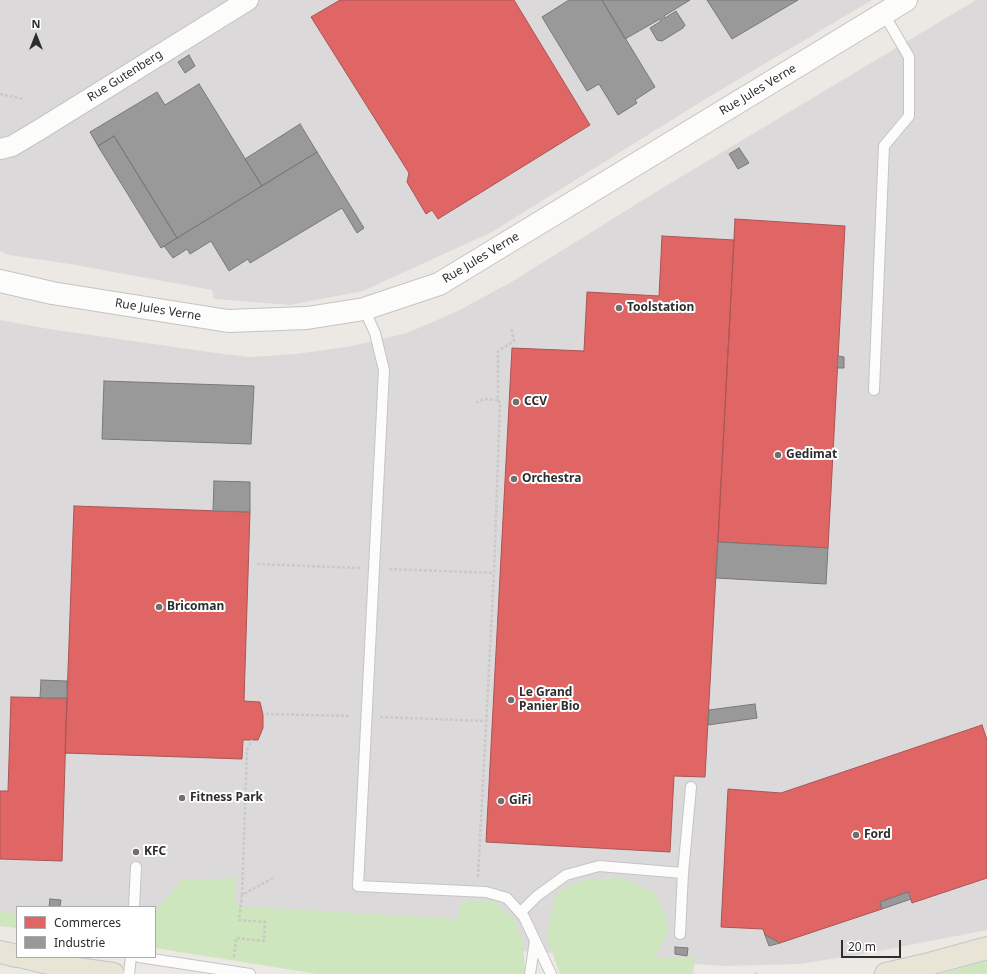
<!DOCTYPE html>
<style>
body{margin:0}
#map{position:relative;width:987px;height:974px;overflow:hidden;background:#ece8e4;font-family:"Noto Sans",sans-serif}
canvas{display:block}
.legend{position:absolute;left:16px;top:906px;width:140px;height:52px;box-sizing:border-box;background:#fff;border:1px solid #ababab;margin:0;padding:5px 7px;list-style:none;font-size:12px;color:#2e2e2e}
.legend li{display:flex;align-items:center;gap:8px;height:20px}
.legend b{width:20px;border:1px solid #ababab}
.north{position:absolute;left:16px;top:16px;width:40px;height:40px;-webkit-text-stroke:3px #fff;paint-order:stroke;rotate:0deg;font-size:11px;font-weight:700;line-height:16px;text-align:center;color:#2e2e2e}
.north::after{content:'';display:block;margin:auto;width:14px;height:18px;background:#2e2e2e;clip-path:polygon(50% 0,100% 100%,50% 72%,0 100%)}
.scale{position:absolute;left:841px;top:940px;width:60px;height:18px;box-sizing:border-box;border:2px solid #2e2e2e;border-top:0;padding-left:5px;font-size:12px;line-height:14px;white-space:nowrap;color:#2e2e2e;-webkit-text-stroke:3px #fff;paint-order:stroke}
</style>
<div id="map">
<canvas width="987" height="974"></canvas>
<ul class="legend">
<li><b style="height:11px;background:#e06666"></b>Commerces</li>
<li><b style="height:11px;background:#999"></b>Industrie</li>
</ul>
<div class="north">N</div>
<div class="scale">20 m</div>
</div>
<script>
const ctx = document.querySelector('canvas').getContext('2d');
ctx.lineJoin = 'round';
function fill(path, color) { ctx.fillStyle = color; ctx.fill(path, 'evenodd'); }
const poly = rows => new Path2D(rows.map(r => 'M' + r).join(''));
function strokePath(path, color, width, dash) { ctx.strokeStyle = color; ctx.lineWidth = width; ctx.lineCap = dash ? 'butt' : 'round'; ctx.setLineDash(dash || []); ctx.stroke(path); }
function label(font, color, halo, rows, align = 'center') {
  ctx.font = font + ' "Noto Sans",sans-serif'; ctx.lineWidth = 4; ctx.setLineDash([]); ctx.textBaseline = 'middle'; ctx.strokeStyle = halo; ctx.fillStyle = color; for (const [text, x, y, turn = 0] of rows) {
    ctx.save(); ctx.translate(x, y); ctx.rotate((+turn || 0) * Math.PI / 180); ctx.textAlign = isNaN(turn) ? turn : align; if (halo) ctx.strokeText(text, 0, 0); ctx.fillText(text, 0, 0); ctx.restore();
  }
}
fill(poly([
 [0,0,872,0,707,98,492,232,363,291,290,305,214,299,212,290,70,264,9,255,0,251],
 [976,0,987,0,987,930,863,954,799,964,723,966,155,923,155,907,17,907,17,914,0,913,0,320,49,329,216,353,249,357,297,354,352,346,407,333,458,311,513,281,659,190]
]), '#dcd9db');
fill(poly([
 [235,878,236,906,457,919,462,900,494,902,514,919,523,941,525,974,318,974,155,948,155,912,181,880],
 [623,878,655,893,664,912,669,930,654,958,695,958,693,974,560,974,547,937,549,922,557,892,585,879],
 [0,912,17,913,17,928,0,926],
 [987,960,987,974,940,974,944,973]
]), '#cee6be');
const shops = poly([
 [340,0,514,0,590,125,438,219,432,210,426,214,407,182,409,173,311,17,340,0],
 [735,219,845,226,828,548,718,542,735,219],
 [662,236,734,240,705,777,674,776,670,852,486,842,512,348,584,351,587,292,659,296,662,236],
 [74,506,250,512,244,701,260,702,263,715,263,728,258,740,243,740,242,759,65,753,74,506],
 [11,697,67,698,62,861,0,859,0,791,8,791,11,697],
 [982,725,987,740,987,878,912,903,908,892,880,902,882,909,780,943,765,935,763,929,721,927,728,789,781,793,982,725]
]);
fill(shops, '#e06666');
strokePath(shops, '#ab5555', 1);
const industry = poly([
 [569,0,602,0,655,87,635,100,637,103,618,115,599,84,587,91,542,17,569,0],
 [602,0,690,0,664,16,665,18,676,11,685,25,683,28,662,41,657,40,650,28,661,21,660,19,625,39,602,0],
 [707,0,798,0,732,39,707,0],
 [189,55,195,66,185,73,178,62,189,55],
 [199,84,262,186,177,238,114,136,98,146,90,132,157,92,165,105,199,84],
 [300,124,317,152,262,186,245,159,300,124],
 [114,136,177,238,161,248,98,146,114,136],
 [739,148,749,163,738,169,729,154,739,148],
 [317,152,364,228,357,233,342,208,250,263,248,259,229,271,211,241,190,254,187,249,173,258,164,246,317,152],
 [838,356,844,357,844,368,837,368,838,356],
 [104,381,254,386,251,444,102,439,104,381],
 [214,481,250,482,250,512,213,511,214,481],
 [718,542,828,548,826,584,716,578,718,542],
 [41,680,67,681,67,698,40,698,41,680],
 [755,704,757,718,708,725,709,710,755,704],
 [908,892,911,899,882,909,880,902,908,892],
 [50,899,61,900,60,907,49,907,50,899],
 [765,935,780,943,769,946,765,935],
 [675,947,688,948,687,956,675,954,675,947]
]);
fill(industry, '#999');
strokePath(industry, '#797979', 1);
const lane = poly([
 [364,309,375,333,384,370,358,886,486,892,507,898,524,917,551,974],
 [874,390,884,146,909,116,909,57,884,14],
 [134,907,136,867],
 [521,912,537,896,566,875,599,866,683,873],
 [680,934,683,873,691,787],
 [139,957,250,974],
 [129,974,131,957],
 [530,974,535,941]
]);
const street = poly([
 [0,149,12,146,39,130,248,0]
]);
const secondary = poly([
 [0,281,52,293,228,321,307,318,364,309,439,284,906,0]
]);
const primary = poly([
 [0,952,17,956],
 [23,957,70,968,113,974],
 [886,974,925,965,987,948]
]);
strokePath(lane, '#c5c4c5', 12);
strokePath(street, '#c5c4c5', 22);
strokePath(secondary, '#c5c4c5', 24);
strokePath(primary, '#c6c5c4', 24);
strokePath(poly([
 [0,94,23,99],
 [476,403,484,399,498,400,498,351,514,341,511,327],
 [257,564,360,568],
 [389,569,494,573],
 [266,714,351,716],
 [380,717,486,721],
 [478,877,494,573,500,403,498,400],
 [242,895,247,750,252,740],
 [234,957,236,938,264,941,265,922,239,920,242,895,273,878],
 [756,974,757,973]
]), '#c9c9c8', 2.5, [3, 2]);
strokePath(lane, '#fcfcfb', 10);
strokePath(street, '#fcfcfb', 20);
strokePath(secondary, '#fcfcfb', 22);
strokePath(primary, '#e8e4d6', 22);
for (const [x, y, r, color] of [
 [619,308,4,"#706f6e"],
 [516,402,4,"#706f6e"],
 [778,455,4,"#706f6e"],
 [514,479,4,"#706f6e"],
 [159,607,4,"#706f6e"],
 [511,700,4,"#706f6e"],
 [182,798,4,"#706f6e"],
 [501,801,4,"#706f6e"],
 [856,835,4,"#706f6e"],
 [136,852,4,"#706f6e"]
]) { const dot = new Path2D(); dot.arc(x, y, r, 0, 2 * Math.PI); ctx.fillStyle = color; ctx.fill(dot); strokePath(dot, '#fff', 1.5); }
label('12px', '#2e2e2e', '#fff', [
 ["Rue Gutenberg",125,76,-32],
 ["Rue Jules Verne",758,90,-31],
 ["Rue Jules Verne",481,258,-31],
 ["Rue Jules Verne",158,310,9]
]);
label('bold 12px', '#2e2e2e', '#fff', [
 ["Toolstation",627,308],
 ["CCV",524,402],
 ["Gedimat",786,455],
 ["Orchestra",522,479],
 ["Bricoman",167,607],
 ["Le Grand",519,693],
 ["Panier Bio",519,707],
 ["Fitness Park",190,798],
 ["GiFi",509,801],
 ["Ford",864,835],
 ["KFC",144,852]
], 'left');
</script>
